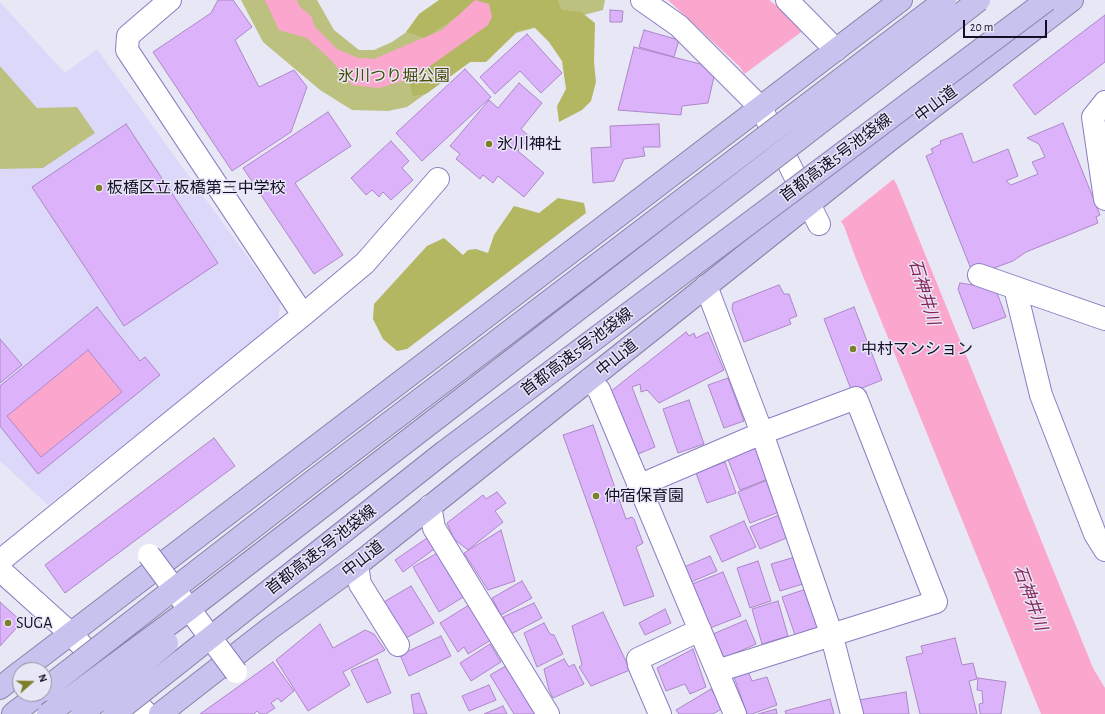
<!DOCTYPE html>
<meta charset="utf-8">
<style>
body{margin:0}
#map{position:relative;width:1105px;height:714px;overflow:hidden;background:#e8e7f6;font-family:"Alegreya Sans",sans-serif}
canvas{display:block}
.north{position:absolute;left:12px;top:662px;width:40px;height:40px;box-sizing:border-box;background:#e8e7f6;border:1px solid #9390a4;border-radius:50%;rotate:70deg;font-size:11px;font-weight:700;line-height:16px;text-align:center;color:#140e28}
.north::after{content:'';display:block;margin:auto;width:14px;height:18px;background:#7d7f29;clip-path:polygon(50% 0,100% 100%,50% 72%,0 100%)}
.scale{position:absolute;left:963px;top:20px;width:84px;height:18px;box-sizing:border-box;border:2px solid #140e28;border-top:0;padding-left:5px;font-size:12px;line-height:14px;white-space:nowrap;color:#140e28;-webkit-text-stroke:3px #e8e7f6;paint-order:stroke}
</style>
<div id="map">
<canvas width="1105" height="714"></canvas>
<div class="north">N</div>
<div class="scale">20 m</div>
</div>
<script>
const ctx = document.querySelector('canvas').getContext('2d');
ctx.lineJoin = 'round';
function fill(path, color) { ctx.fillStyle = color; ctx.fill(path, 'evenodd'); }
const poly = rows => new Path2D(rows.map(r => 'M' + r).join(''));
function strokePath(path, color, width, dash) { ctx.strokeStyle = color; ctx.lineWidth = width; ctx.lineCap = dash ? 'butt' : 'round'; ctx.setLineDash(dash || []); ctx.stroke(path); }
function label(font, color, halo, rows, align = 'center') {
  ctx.font = font + ' "Alegreya Sans","Noto Sans JP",sans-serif'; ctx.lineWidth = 3; ctx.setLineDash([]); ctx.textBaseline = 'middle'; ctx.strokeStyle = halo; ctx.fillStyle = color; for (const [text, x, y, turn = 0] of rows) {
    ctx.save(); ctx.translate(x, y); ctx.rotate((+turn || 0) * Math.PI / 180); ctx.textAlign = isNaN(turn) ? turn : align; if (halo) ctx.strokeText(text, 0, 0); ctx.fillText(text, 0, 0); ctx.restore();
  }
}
fill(poly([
 [0,2,65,73,97,49,280,302,278,322,48,505,0,461]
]), '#dcd8f9');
fill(poly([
 [241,0,317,0,334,30,359,50,374,50,392,42,431,15,449,0,605,0,603,10,508,35,407,107,388,111,352,110,320,90,263,42],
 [0,66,37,108,77,107,95,133,43,168,0,169]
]), '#bdc180');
fill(poly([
 [439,0,557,0,562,10,581,12,595,23,594,62,596,82,591,101,582,110,559,122,557,106,566,89,562,61,549,42,534,27,518,31,486,62,470,62,426,94,413,96,406,72,461,14,425,38,406,32,419,14],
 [558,198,584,203,586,213,407,349,397,351,383,339,373,319,374,304,427,246,444,238,463,255,468,250,476,249,488,253,494,235,514,206,539,213]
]), '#b3b762');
fill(poly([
 [265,0,297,0,299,6,311,16,315,27,337,49,358,58,374,59,442,30,475,0,489,4,492,17,488,25,413,78,379,88,352,85,330,59,307,38,279,30],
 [668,0,769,0,796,20,897,185,1093,668,1105,688,1105,714,1041,714,856,259,844,226,740,67],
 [88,350,122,392,41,457,7,416]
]), '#fba7cd');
fill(poly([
 [804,30,895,178,840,222,743,75]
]), '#e8e7f6');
const building = poly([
 [218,0,233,0,252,27,235,40,259,87,294,70,307,87,291,132,232,171,153,52,211,13,218,0],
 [610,10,623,11,622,22,610,22,610,10],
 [1105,15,1105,62,1035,115,1013,85,1105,15],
 [644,30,679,40,674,57,639,47,644,30],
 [527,34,562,73,541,93,520,71,495,94,480,77,527,34],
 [634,47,716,68,708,103,682,106,681,115,618,110,634,47],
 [465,69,491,97,422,161,396,133,465,69],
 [519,83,542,103,521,129,530,137,518,151,544,173,524,197,498,176,493,183,483,175,480,179,456,159,460,154,450,146,489,100,498,108,519,83],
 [328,112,351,146,295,183,343,255,314,274,243,168,328,112],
 [1063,123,1100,215,1096,217,1098,223,1026,252,1013,261,986,271,971,269,926,156,933,153,931,149,941,144,940,141,962,133,973,163,1008,149,1018,176,1006,181,1011,185,1038,174,1032,162,1045,157,1039,144,1027,138,1063,123],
 [126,124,218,263,124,326,32,187,126,124],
 [659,124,660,147,643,147,645,156,624,159,614,181,593,183,591,148,611,147,610,126,659,124],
 [391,141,409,161,402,168,413,180,391,200,383,192,379,197,372,190,366,195,351,178,391,141],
 [960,283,986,287,997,293,1006,317,973,329,958,289,960,283],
 [779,285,784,294,789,294,797,316,789,319,791,324,744,342,732,309,733,303,779,285],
 [97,307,140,361,145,357,160,375,38,474,0,426,0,386,97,307],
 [88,350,122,392,41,457,7,416,88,350],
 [854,307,882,380,852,392,824,319,854,307],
 [686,332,689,336,694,333,696,338,708,332,724,370,659,403,647,390,641,392,640,384,632,387,655,447,631,457,610,392,686,332],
 [0,339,22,365,0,383,0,339],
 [728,378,744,421,724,428,708,385,728,378],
 [689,400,704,444,678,453,663,409,689,400],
 [593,425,626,519,632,517,634,519,643,543,636,547,654,596,624,606,563,435,593,425],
 [214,438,235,466,65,593,45,565,214,438],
 [756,446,768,479,740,490,727,457,756,446],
 [725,462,736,493,707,503,696,473,725,462],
 [770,479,782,511,750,523,738,492,770,479],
 [497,492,506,503,495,511,503,522,468,550,454,539,447,523,483,495,486,499,497,492],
 [779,515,789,537,760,549,750,527,779,515],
 [744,521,756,547,722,562,710,536,744,521],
 [501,530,515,581,488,590,464,553,501,530],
 [430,536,437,547,403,572,395,560,430,536],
 [439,552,465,596,439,612,413,567,439,552],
 [710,556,717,571,691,582,684,567,710,556],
 [795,557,803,584,780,591,771,564,795,557],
 [758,561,771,601,750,608,737,568,758,561],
 [723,572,741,616,710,628,692,584,723,572],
 [522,581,532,598,501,615,492,598,522,581],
 [411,586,434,623,404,639,382,603,411,586],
 [806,589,819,627,795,635,782,597,806,589],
 [778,601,788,636,762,644,752,609,778,601],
 [0,602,22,622,0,646,0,602],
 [534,603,542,618,511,634,503,617,534,603],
 [469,605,491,640,468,654,464,647,458,652,440,623,469,605],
 [665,609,671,623,645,635,639,623,665,609],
 [603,612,630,670,591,686,579,667,582,665,572,626,603,612],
 [746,620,756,644,724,658,713,634,746,620],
 [544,623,550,634,554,635,563,654,537,667,524,633,544,623],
 [320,624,333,648,365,630,374,634,385,650,343,672,350,685,308,711,276,660,320,624],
 [441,636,451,656,409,676,400,655,441,636],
 [955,638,962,665,973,663,977,679,969,681,977,714,920,714,906,657,923,653,921,646,955,638],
 [490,644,501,662,471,681,460,663,490,644],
 [693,649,706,687,690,694,685,684,666,691,657,668,693,649],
 [377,659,391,693,367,703,351,670,377,659],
 [564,659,569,667,574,664,584,684,553,698,549,690,544,669,564,659],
 [273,662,294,691,281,702,278,698,271,703,275,708,266,714,260,714,257,711,254,714,200,714,273,662],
 [506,666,535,714,514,714,490,675,506,666],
 [748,671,752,681,767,677,777,705,752,714,747,714,734,677,748,671],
 [978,678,1006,682,1001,714,980,714,979,704,983,703,982,691,977,690,978,678],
 [489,685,496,700,469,711,462,696,489,685],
 [711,689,723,708,713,714,679,714,676,710,711,689],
 [906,692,909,714,862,714,859,700,906,692],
 [419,693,427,714,414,714,411,695,419,693],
 [830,699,834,714,786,714,785,711,830,699],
 [503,706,507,714,484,714,503,706],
 [776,709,777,714,758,714,776,709]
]);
fill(building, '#dcb2fa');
strokePath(building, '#ad87c7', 1);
const minor = poly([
 [642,0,679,26,761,108,819,224],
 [787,0,836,50],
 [1105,102,1093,117,1105,199],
 [979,275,1105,319],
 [706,286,762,433,831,633,852,714],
 [1015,288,1041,395,1095,534,1105,550],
 [303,315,365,263,438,179],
 [589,380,599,390,735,714],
 [638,486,762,433,856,398,936,602,717,671],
 [430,506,434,528,548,714],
 [0,561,303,315,127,50,128,36,170,0],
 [357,565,360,584,398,645],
 [0,570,70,633,147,714],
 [660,714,639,665,638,659,700,630]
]);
const highway = poly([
 [23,670,901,0],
 [0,688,20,672],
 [13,714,39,694],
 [160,714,269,629,357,565,887,142,1072,0]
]);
strokePath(minor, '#8a7ec3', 24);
strokePath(highway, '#8983a9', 24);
strokePath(minor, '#fff', 22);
strokePath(highway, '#c8c2ee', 22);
const minorBridge = poly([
 [149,555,236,672]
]);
const highwayBridge = poly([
 [44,690,313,481,945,0],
 [48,714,179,617,979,0],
 [82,714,167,643],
 [114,714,444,452,1047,0]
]);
strokePath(minorBridge, '#8a7ec3', 24, []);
strokePath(highwayBridge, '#8983a9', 24, []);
strokePath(minorBridge, '#fff', 22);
strokePath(highwayBridge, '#c8c2ee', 22);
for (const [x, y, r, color] of [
 [489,144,4,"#7d7f29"],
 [99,188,4,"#7d7f29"],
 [853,349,4,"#7d7f29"],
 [596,496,4,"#7d7f29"],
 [8,623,4,"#7d7f29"]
]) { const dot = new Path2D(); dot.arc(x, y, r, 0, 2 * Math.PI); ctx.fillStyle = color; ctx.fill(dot); strokePath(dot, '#e8e7f6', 1.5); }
label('16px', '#484904', '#e8e7f6', [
 ["氷川つり堀公園",394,76]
]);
label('16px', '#140e28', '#e8e7f6', [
 ["中山道",936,104,-37],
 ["首都高速5号池袋線",836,158,-37],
 ["首都高速5号池袋線",577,352,-37],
 ["中山道",617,358,-39],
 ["首都高速5号池袋線",321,550,-38],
 ["中山道",363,559,-38]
]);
label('16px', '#140e28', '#e8e7f6', [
 ["氷川神社",497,144],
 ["板橋区立 板橋第三中学校",107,188],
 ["中村マンション",861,349],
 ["仲宿保育園",604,496],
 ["SUGA",16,623]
], 'left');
label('italic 17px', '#86275b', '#e8e7f6', [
 ["石神井川",924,292,73],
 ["石神井川",1030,598,70]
]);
</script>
